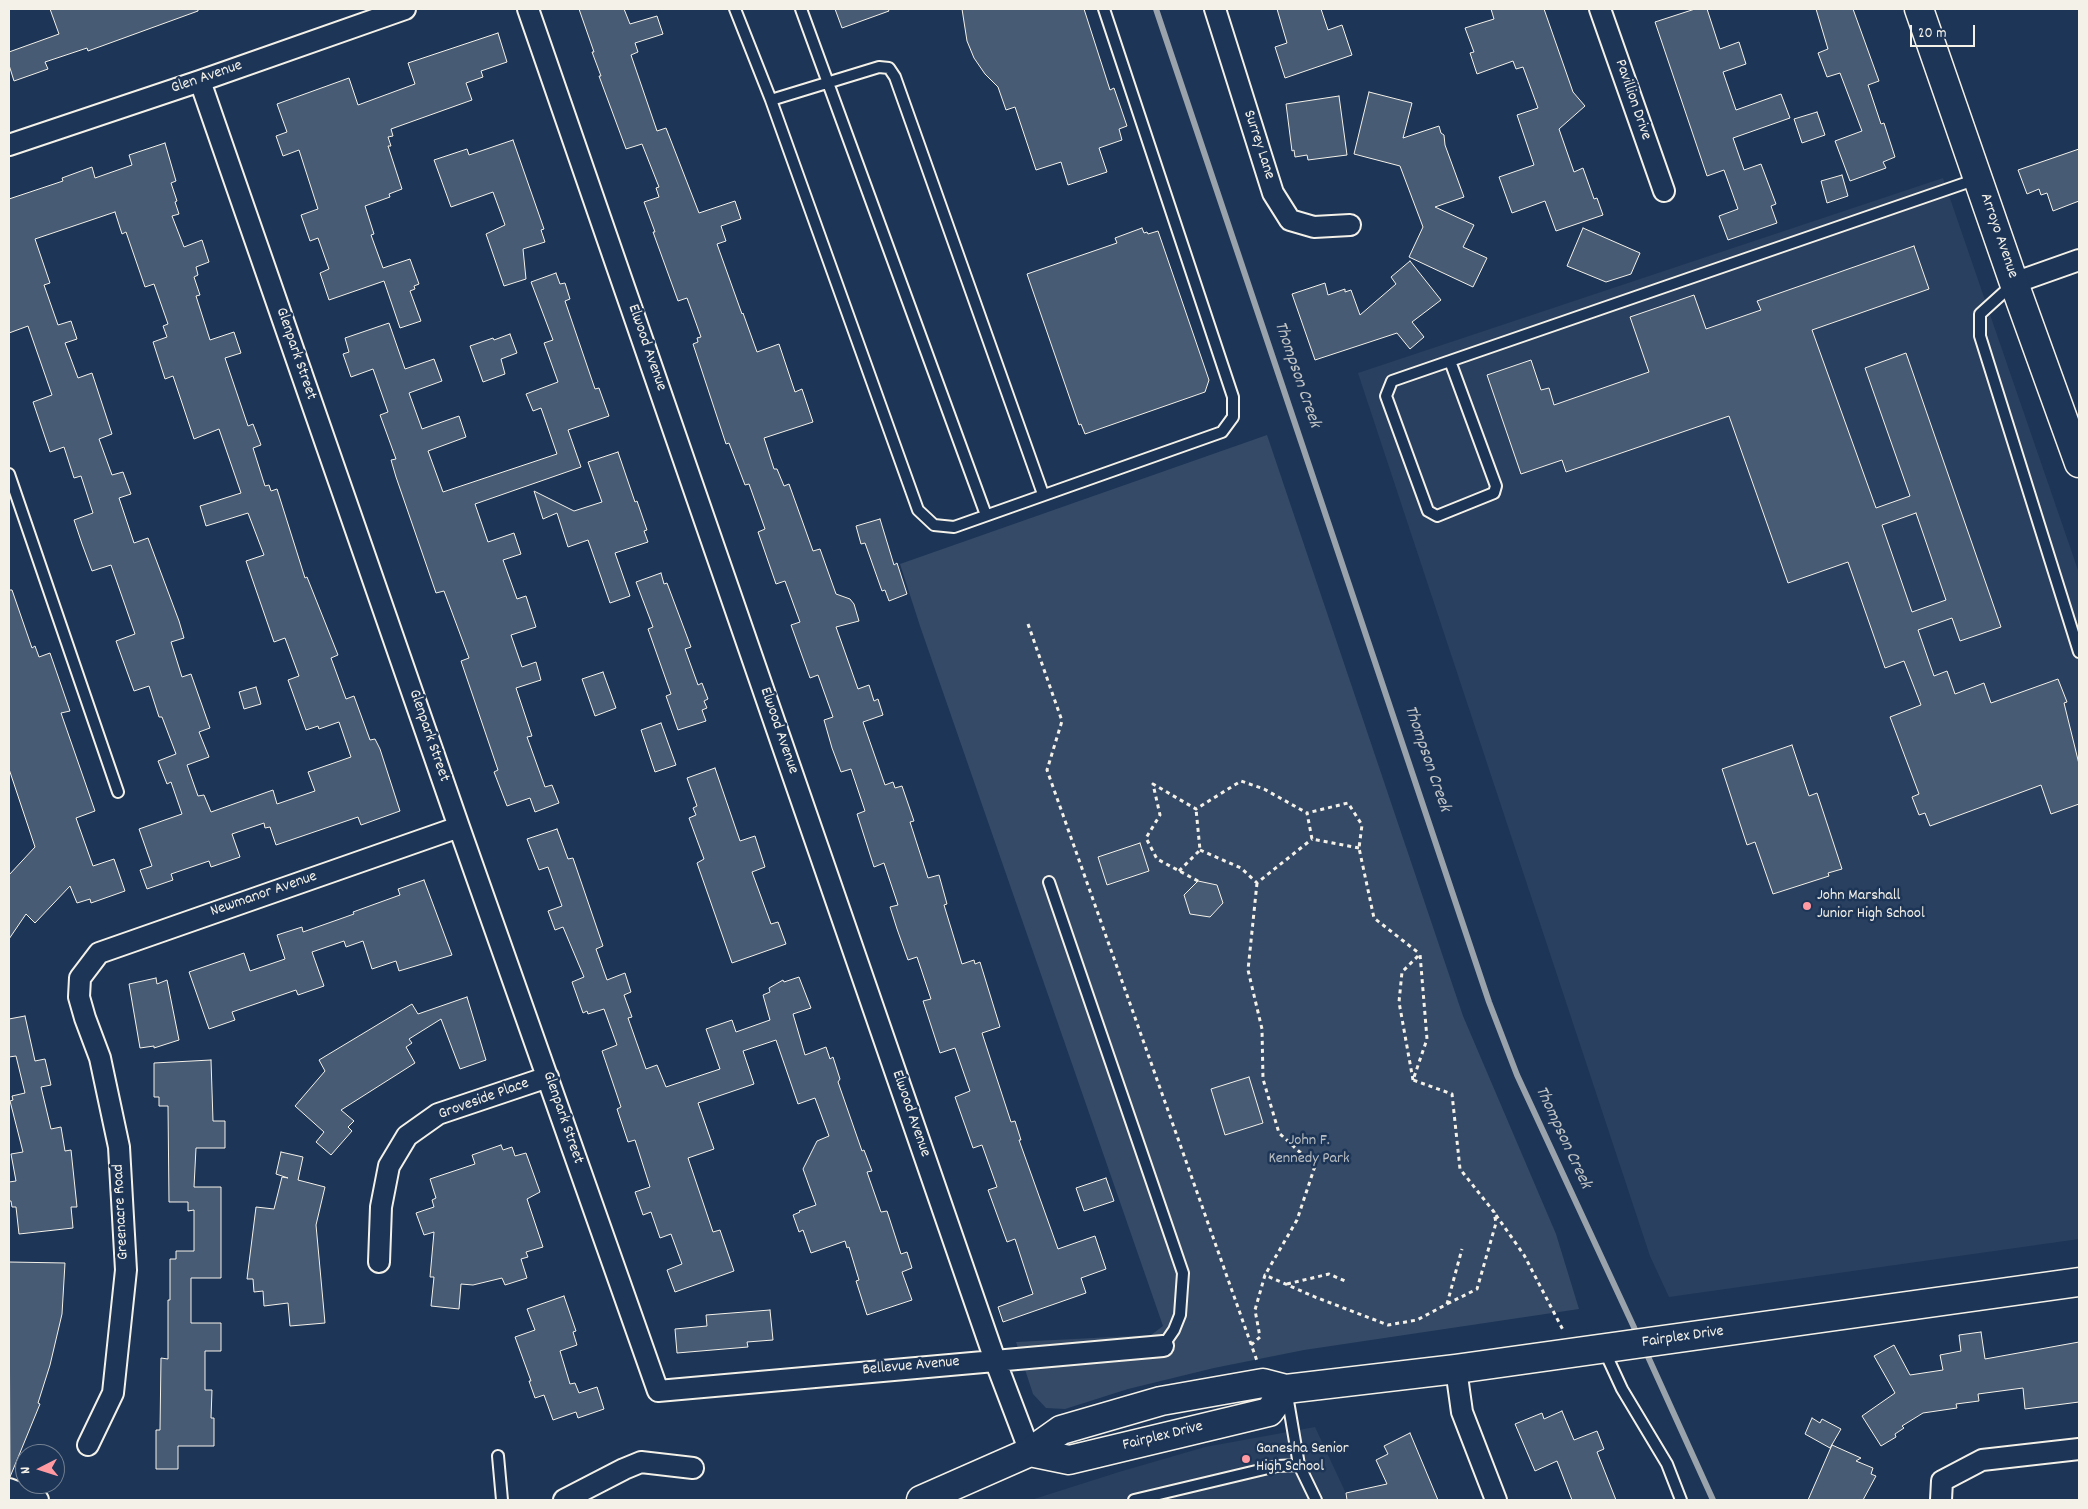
<!DOCTYPE html>
<style>
body{margin:0}
#map{position:relative;width:2088px;height:1509px;overflow:hidden;background:#1d3557;font-family:Dekko,sans-serif}
canvas{display:block}
.frame{position:absolute;inset:0;border:10px solid #f4f1e8;pointer-events:none}
.north{position:absolute;left:15px;top:1444px;width:50px;height:50px;box-sizing:border-box;background:#1d3557;border:1px solid #738091;border-radius:50%;rotate:265deg;font-size:14px;font-weight:700;line-height:20px;text-align:center;color:#f4f1e8}
.north::after{content:'';display:block;margin:auto;width:18px;height:22px;background:#ff9aa2;clip-path:polygon(50% 0,100% 100%,50% 72%,0 100%)}
.scale{position:absolute;left:1910px;top:25px;width:65px;height:22px;box-sizing:border-box;border:2px solid #f4f1e8;border-top:0;padding-left:6px;font-size:15px;line-height:18px;white-space:nowrap;color:#f4f1e8;-webkit-text-stroke:4px #1d3557;paint-order:stroke}
</style>
<div id="map">
<canvas width="2088" height="1509"></canvas>
<div class="frame"></div>
<div class="north">N</div>
<div class="scale">20 m</div>
</div>
<script>
const ctx = document.querySelector('canvas').getContext('2d');
ctx.lineJoin = 'round';
function fill(path, color) { ctx.fillStyle = color; ctx.fill(path, 'evenodd'); }
const poly = rows => new Path2D(rows.map(r => 'M' + r).join(''));
function strokePath(path, color, width, dash) { ctx.strokeStyle = color; ctx.lineWidth = width; ctx.lineCap = dash ? 'butt' : 'round'; ctx.setLineDash(dash || []); ctx.stroke(path); }
function label(font, color, halo, rows, align = 'center') {
  ctx.font = font + ' Dekko,sans-serif'; ctx.lineWidth = 5; ctx.setLineDash([]); ctx.textBaseline = 'middle'; ctx.strokeStyle = halo; ctx.fillStyle = color; for (const [text, x, y, turn = 0] of rows) {
    ctx.save(); ctx.translate(x, y); ctx.rotate((+turn || 0) * Math.PI / 180); ctx.textAlign = isNaN(turn) ? turn : align; if (halo) ctx.strokeText(text, 0, 0); ctx.fillText(text, 0, 0); ctx.restore();
  }
}
fill(poly([
 [1943,178,2079,573,2079,1239,1669,1297,1650,1256,1358,373],
 [1315,1427,1349,1500,1031,1500,1119,1472,1205,1447]
]), '#2a4060');
fill(poly([
 [1267,435,1463,1016,1556,1234,1579,1309,1304,1350,1214,1368,1128,1389,1065,1409,1046,1408,1033,1394,1016,1342,1151,1335,1163,1326,920,626,900,564]
]), '#354a67');
strokePath(poly([
 [1156,9,1489,1002,1517,1075,1638,1336],
 [1645,1350,1713,1500]
]), '#9aa2ab', 6);
const building = poly([
 [50,9,198,9,198,11,88,51,87,48,45,62,48,69,14,81,9,65,9,52,59,34,50,9],
 [579,9,624,9,630,24,657,16,663,34,635,43,638,52,631,55,657,131,666,128,699,213,735,201,741,219,721,226,726,241,717,244,742,314,743,313,757,352,779,344,795,392,802,389,813,422,764,438,774,469,777,469,784,486,789,484,813,551,820,549,836,594,850,599,854,604,859,621,836,627,858,689,869,685,874,701,878,699,883,715,863,722,885,785,893,782,895,788,902,786,914,821,910,822,928,878,939,875,947,904,944,905,962,964,974,960,975,964,980,962,1000,1027,982,1033,1011,1122,1015,1121,1021,1140,1019,1140,1058,1249,1095,1236,1106,1269,1081,1278,1086,1293,1003,1322,998,1307,1033,1294,1015,1239,1007,1242,988,1190,997,1187,982,1145,973,1148,955,1097,970,1091,955,1048,940,1053,923,1001,931,999,917,957,908,960,897,929,890,907,898,905,884,863,874,867,857,814,865,811,851,769,841,772,832,748,824,720,833,717,818,675,810,678,791,625,800,622,785,581,776,584,758,532,765,529,749,484,745,485,729,443,726,444,693,344,698,342,697,338,701,337,687,298,678,301,653,232,655,232,644,202,659,197,656,188,659,187,642,144,626,149,599,76,601,76,592,52,594,52,579,9],
 [835,9,888,9,889,11,842,28,835,9],
 [962,9,1084,9,1110,90,1114,88,1127,126,1119,129,1122,140,1099,148,1107,172,1068,185,1061,162,1036,170,1015,107,1006,110,998,87,985,74,974,58,967,41,962,9],
 [1277,9,1321,9,1328,30,1342,25,1352,55,1285,78,1275,47,1287,43,1277,9],
 [1491,9,1544,9,1573,92,1585,106,1559,129,1574,172,1583,168,1594,199,1597,198,1603,215,1556,231,1545,201,1512,213,1499,177,1534,165,1517,115,1538,108,1523,67,1516,69,1513,61,1477,74,1470,53,1474,52,1465,28,1494,19,1491,9],
 [1695,9,1707,9,1720,49,1739,42,1746,64,1723,72,1736,110,1781,94,1790,118,1733,138,1744,170,1761,164,1776,204,1771,206,1777,223,1728,240,1719,216,1738,209,1724,170,1707,176,1655,22,1695,9],
 [1816,9,1853,9,1879,81,1868,85,1881,124,1884,123,1895,157,1883,162,1886,168,1850,181,1835,141,1862,131,1840,73,1827,77,1818,53,1828,49,1816,9],
 [498,33,507,62,481,71,483,77,466,83,472,100,391,129,393,136,388,137,391,146,388,146,402,189,389,194,390,197,365,206,374,234,371,235,383,268,410,259,419,284,414,286,415,289,410,291,421,321,400,328,384,281,329,300,320,273,329,269,318,238,310,241,301,215,318,209,299,150,283,156,276,136,287,132,277,104,349,78,358,105,415,84,408,63,498,33],
 [1369,92,1412,103,1403,138,1439,126,1441,133,1444,135,1445,145,1464,197,1435,207,1474,225,1463,247,1487,258,1473,287,1409,257,1423,227,1400,166,1354,154,1369,92],
 [1339,96,1347,155,1308,160,1307,155,1295,157,1294,150,1292,151,1286,104,1339,96],
 [1817,112,1825,135,1802,143,1794,119,1817,112],
 [513,140,544,229,541,230,545,242,523,249,526,279,504,286,486,234,505,225,493,192,451,207,434,160,467,149,469,155,513,140],
 [165,143,176,181,171,183,177,201,175,202,179,214,172,216,184,247,202,240,209,262,196,267,198,275,194,277,200,295,196,296,210,340,234,332,241,353,225,358,248,426,253,424,261,445,253,448,265,486,269,485,271,491,277,489,305,578,307,577,338,655,331,658,346,699,354,696,370,740,375,739,380,749,400,811,361,825,358,817,276,845,270,827,265,828,264,823,232,834,240,857,211,867,209,861,171,874,173,880,147,889,140,870,152,866,139,829,182,814,171,782,167,784,158,761,176,754,162,717,159,717,149,686,134,691,116,641,135,634,111,565,92,571,82,544,74,520,93,513,81,476,74,478,64,447,50,452,33,402,52,395,28,326,9,333,9,199,63,181,62,178,92,167,95,178,132,165,129,155,165,143],
 [115,212,122,234,126,232,145,287,154,284,168,324,163,326,167,337,153,342,165,379,173,376,194,439,219,429,241,493,200,506,206,526,248,513,264,555,246,561,274,642,285,638,299,676,288,680,306,730,318,726,319,729,339,722,351,757,308,772,315,791,277,804,273,790,211,812,204,795,198,796,187,765,209,757,199,732,210,728,191,674,182,677,171,642,184,638,179,621,148,538,134,543,119,498,131,494,123,472,112,475,99,439,112,434,92,373,78,378,65,343,77,339,71,321,58,325,44,285,50,283,35,239,115,212],
 [2079,149,2079,201,2053,211,2047,193,2041,195,2039,189,2027,194,2018,170,2079,149],
 [1842,175,1848,196,1827,203,1821,181,1842,175],
 [1142,228,1144,233,1147,232,1148,234,1158,231,1209,380,1205,392,1085,434,1081,424,1079,425,1027,274,1117,243,1115,238,1142,228],
 [1583,228,1640,253,1631,274,1606,282,1567,266,1583,228],
 [1914,246,1929,289,1812,330,1876,508,1910,496,1865,368,1906,353,2001,627,1960,641,1952,618,1918,630,1934,676,1947,671,1955,694,1984,683,1991,703,2058,679,2067,702,2064,703,2079,764,2079,804,2051,814,2041,785,1930,826,1925,813,1919,815,1912,797,1919,794,1890,717,1921,705,1904,661,1885,668,1848,562,1788,583,1729,416,1566,472,1562,460,1521,474,1487,375,1531,360,1541,390,1549,388,1554,405,1649,372,1630,317,1694,295,1706,329,1761,310,1757,301,1914,246],
 [1916,513,1946,600,1912,612,1882,525,1916,513],
 [1410,261,1441,300,1412,322,1424,337,1410,349,1397,333,1315,360,1292,294,1325,283,1328,295,1345,289,1345,292,1351,290,1360,315,1396,284,1391,277,1410,261],
 [556,273,560,284,565,283,570,299,565,301,595,389,599,388,609,416,568,430,581,467,475,504,488,542,514,533,521,554,503,560,517,599,526,596,536,627,511,635,522,667,536,662,541,680,516,688,532,736,527,737,545,787,552,785,559,803,535,812,530,798,507,806,494,772,498,770,461,661,469,658,444,591,436,593,396,477,391,460,396,459,380,415,388,412,373,369,351,377,343,354,349,352,345,338,389,323,405,369,434,359,442,381,409,393,422,429,459,416,466,437,428,451,443,492,557,454,541,408,533,411,526,394,558,382,544,343,553,340,531,282,556,273],
 [510,334,517,353,501,359,505,374,483,382,470,346,493,338,494,340,510,334],
 [618,452,635,502,637,501,647,530,644,531,648,542,615,553,630,596,610,603,588,540,568,547,557,513,543,519,534,491,574,511,602,502,588,462,618,452],
 [880,519,894,565,897,563,907,594,889,601,885,590,882,591,865,543,861,544,856,526,880,519],
 [661,573,664,584,667,583,691,647,685,649,698,685,702,683,708,699,704,701,707,708,702,710,706,721,678,730,666,696,671,694,648,629,653,627,636,582,661,573],
 [9,590,12,590,32,648,35,646,39,657,50,653,70,711,61,713,95,811,76,818,93,866,114,859,125,891,91,903,90,899,77,903,70,886,35,923,26,914,9,939,9,875,35,847,9,769,9,590],
 [603,672,616,708,595,716,582,679,603,672],
 [256,687,261,704,244,709,239,692,256,687],
 [661,723,676,765,655,772,641,730,661,723],
 [1792,745,1809,796,1817,793,1842,869,1828,873,1829,876,1773,894,1755,842,1747,845,1722,769,1792,745],
 [715,768,740,841,755,836,765,867,752,872,771,924,778,922,786,944,732,963,697,863,704,859,689,818,696,815,693,808,697,806,687,778,715,768],
 [557,829,568,859,573,858,603,946,596,949,607,980,625,973,631,992,624,995,632,1017,628,1018,646,1069,657,1065,666,1087,720,1069,706,1029,732,1020,736,1032,770,1020,763,995,770,992,769,988,783,980,784,982,799,977,811,1008,793,1014,805,1055,826,1047,830,1059,833,1057,840,1079,838,1082,862,1151,864,1150,872,1171,867,1172,881,1212,887,1211,901,1254,907,1252,912,1268,902,1272,912,1300,867,1315,856,1281,859,1280,849,1247,847,1248,845,1241,811,1253,803,1230,799,1232,793,1215,800,1212,799,1211,816,1205,803,1169,817,1141,829,1136,815,1098,798,1104,776,1040,743,1051,754,1084,698,1103,714,1149,688,1158,713,1232,720,1230,734,1271,675,1292,667,1270,682,1264,671,1234,660,1238,651,1212,643,1215,635,1192,650,1187,635,1140,628,1142,617,1109,621,1107,602,1051,617,1045,604,1009,588,1014,587,1011,583,1013,572,982,584,977,563,927,555,930,548,911,562,906,548,867,539,870,527,839,557,829],
 [1140,843,1149,871,1107,885,1098,857,1140,843],
 [424,880,452,955,399,971,396,961,372,969,363,941,346,947,344,941,312,952,324,986,298,995,296,990,232,1012,235,1020,209,1029,189,972,244,953,250,971,285,959,277,935,302,927,303,932,354,914,353,912,400,895,398,889,424,880],
 [1198,881,1217,885,1223,903,1210,917,1190,914,1184,895,1198,881],
 [156,978,157,984,167,980,179,1040,154,1048,154,1046,140,1048,129,984,156,978],
 [467,997,486,1060,460,1069,441,1019,409,1039,412,1043,406,1047,415,1063,341,1110,354,1121,348,1127,352,1131,331,1155,316,1142,324,1132,295,1106,325,1071,319,1060,412,1004,418,1014,467,997],
 [25,1016,35,1061,45,1059,51,1085,41,1087,51,1129,61,1127,65,1151,71,1150,77,1207,71,1207,73,1228,19,1234,16,1207,12,1207,11,1201,9,1201,9,1182,16,1181,11,1154,23,1152,10,1101,13,1100,12,1096,25,1093,16,1056,9,1057,9,1019,25,1016],
 [211,1060,213,1121,225,1121,225,1148,196,1148,194,1187,221,1187,221,1278,191,1278,191,1323,221,1323,221,1351,205,1351,205,1390,212,1390,211,1418,214,1418,214,1446,178,1446,178,1469,156,1469,156,1430,160,1430,161,1358,168,1359,168,1300,170,1300,170,1259,176,1259,176,1251,194,1251,194,1210,188,1211,188,1202,169,1202,168,1106,159,1106,159,1097,154,1097,154,1063,211,1060],
 [1249,1077,1263,1123,1225,1135,1211,1089,1249,1077],
 [501,1145,503,1150,512,1147,515,1156,526,1153,540,1192,527,1199,543,1247,526,1252,528,1257,521,1259,527,1278,505,1285,502,1278,473,1285,461,1284,459,1309,431,1306,434,1277,430,1277,434,1232,424,1235,416,1213,434,1207,432,1200,436,1198,430,1179,475,1164,472,1155,501,1145],
 [281,1152,303,1157,298,1180,325,1187,316,1225,325,1323,290,1326,288,1303,264,1306,263,1291,254,1292,253,1279,247,1279,256,1207,274,1209,282,1177,288,1178,276,1174,281,1152],
 [1106,1178,1114,1201,1084,1211,1076,1188,1106,1178],
 [9,1262,65,1263,62,1314,50,1365,38,1403,40,1404,10,1477,9,1262],
 [564,1296,576,1331,573,1332,577,1345,560,1351,570,1384,575,1383,579,1393,597,1387,604,1409,578,1418,576,1412,553,1420,544,1395,535,1398,529,1381,531,1381,515,1337,535,1330,527,1309,564,1296],
 [770,1310,773,1340,747,1342,748,1347,677,1353,675,1329,707,1326,706,1315,770,1310],
 [1981,1332,1985,1359,2079,1342,2079,1402,2025,1409,2023,1388,1978,1394,1979,1401,1956,1404,1957,1408,1923,1413,1902,1426,1904,1428,1895,1434,1896,1437,1881,1446,1862,1416,1895,1393,1874,1356,1894,1345,1910,1375,1943,1370,1940,1355,1961,1351,1959,1335,1981,1332],
 [1562,1411,1574,1440,1597,1431,1604,1449,1597,1452,1616,1500,1572,1500,1557,1461,1535,1471,1515,1424,1542,1413,1544,1419,1562,1411],
 [1812,1418,1820,1423,1822,1419,1841,1429,1830,1448,1805,1434,1812,1418],
 [1410,1433,1438,1500,1347,1500,1346,1493,1387,1484,1376,1460,1388,1454,1384,1446,1410,1433],
 [1832,1445,1861,1458,1856,1461,1873,1468,1871,1474,1876,1476,1863,1500,1808,1500,1832,1445]
]);
fill(building, '#485b74');
strokePath(building, '#f4f1e8', 1);
const lane = poly([
 [735,9,771,100,918,510,934,525,954,527,1222,432,1233,417,1233,397,1104,9],
 [801,9,986,515],
 [771,100,879,67,889,68,895,77,1043,494],
 [2012,285,1980,314,1980,336,2079,652],
 [1450,361,1496,486,1494,493,1437,516,1428,511,1386,396,1392,381,1977,179],
 [9,474,118,792],
 [1049,882,1183,1273,1180,1315,1174,1330,1163,1346],
 [1604,1350,1622,1389,1667,1464,1681,1500],
 [1287,1395,1299,1465,1316,1500],
 [498,1456,502,1500],
 [1134,1500,1277,1466,1299,1465]
]);
const street = poly([
 [528,9,995,1360,1030,1452],
 [1215,9,1273,193,1290,220,1314,227,1350,225],
 [1600,9,1664,191],
 [200,81,459,827,658,1391,1163,1346],
 [9,145,200,81,405,9],
 [2014,283,2079,260],
 [379,1262,381,1207,389,1166,407,1136,438,1114,548,1077],
 [1456,1369,1462,1412,1496,1500],
 [88,1445,113,1393,126,1270,119,1147,100,1058,85,1018,79,997,80,978,99,953,459,827],
 [9,1489,38,1500],
 [564,1500,624,1469,641,1462,693,1468],
 [1941,1500,1942,1481,1982,1460,2079,1449]
]);
const secondary = poly([
 [1919,9,2014,283,2079,463],
 [1030,1452,1069,1460,1269,1412,1286,1389],
 [921,1500,1030,1452,1061,1430,1161,1401,1263,1383,1286,1389,1456,1369,2079,1282]
]);
strokePath(lane, '#f4f1e8', 14);
strokePath(street, '#f4f1e8', 24);
strokePath(secondary, '#f4f1e8', 31);
strokePath(poly([
 [1028,624,1062,721,1047,770,1257,1361],
 [1359,848,1312,839,1307,813,1348,803,1362,825,1359,848,1374,918,1420,954],
 [1200,850,1241,868,1257,883,1312,839],
 [1179,871,1200,850,1196,809],
 [1198,881,1157,859,1146,838,1160,815,1153,784,1196,809,1241,781,1264,789,1307,813],
 [1257,883,1248,970,1262,1029,1263,1079,1279,1133,1315,1166,1297,1220,1265,1275],
 [1413,1080,1399,1002,1402,972,1420,954,1427,1039,1413,1080,1452,1094,1460,1169,1494,1212,1496,1223,1477,1289,1447,1304],
 [1496,1215,1524,1255,1563,1330],
 [1287,1284,1329,1274,1345,1281],
 [1251,1345,1260,1337,1255,1310,1265,1275,1315,1297,1388,1325,1417,1320,1447,1304,1462,1249]
]), '#f4f1e8', 3, [4, 4]);
strokePath(lane, '#1d3557', 10);
strokePath(street, '#1d3557', 20);
strokePath(secondary, '#1d3557', 28);
for (const [x, y, r, color] of [
 [1807,906,5,"#ff9aa2"],
 [1246,1459,5,"#ff9aa2"]
]) { const dot = new Path2D(); dot.arc(x, y, r, 0, 2 * Math.PI); ctx.fillStyle = color; ctx.fill(dot); strokePath(dot, '#1d3557', 2); }
label('16px', '#f4f1e8', '#1d3557', [
 ["Glen Avenue",207,78,-19],
 ["Pavillion Drive",1632,100,71],
 ["Surrey Lane",1258,145,72],
 ["Arroyo Avenue",1998,236,71],
 ["Elwood Avenue",646,348,71],
 ["Glenpark Street",295,354,71],
 ["Elwood Avenue",778,731,71],
 ["Glenpark Street",428,736,71],
 ["Newmanor Avenue",264,895,-19],
 ["Groveside Place",484,1100,-20],
 ["Elwood Avenue",910,1114,71],
 ["Glenpark Street",562,1118,71],
 ["Greenacre Road",122,1212,-93],
 ["Fairplex Drive",1683,1338,-8],
 ["Bellevue Avenue",911,1367,-5],
 ["Fairplex Drive",1163,1437,-14]
]);
label('16px', '#f4f1e8', '#1d3557', [
 ["John Marshall",1817,897],
 ["Junior High School",1817,915],
 ["Ganesha Senior",1256,1450],
 ["High School",1256,1468]
], 'left');
label('16px', '#bbbfc1', '#1d3557', [
 ["John F.",1309,1142],
 ["Kennedy Park",1309,1160]
]);
label('italic 18px', '#c0c3c4', '#1d3557', [
 ["Thompson Creek",1296,375,71],
 ["Thompson Creek",1426,759,71],
 ["Thompson Creek",1562,1138,65]
]);
</script>
